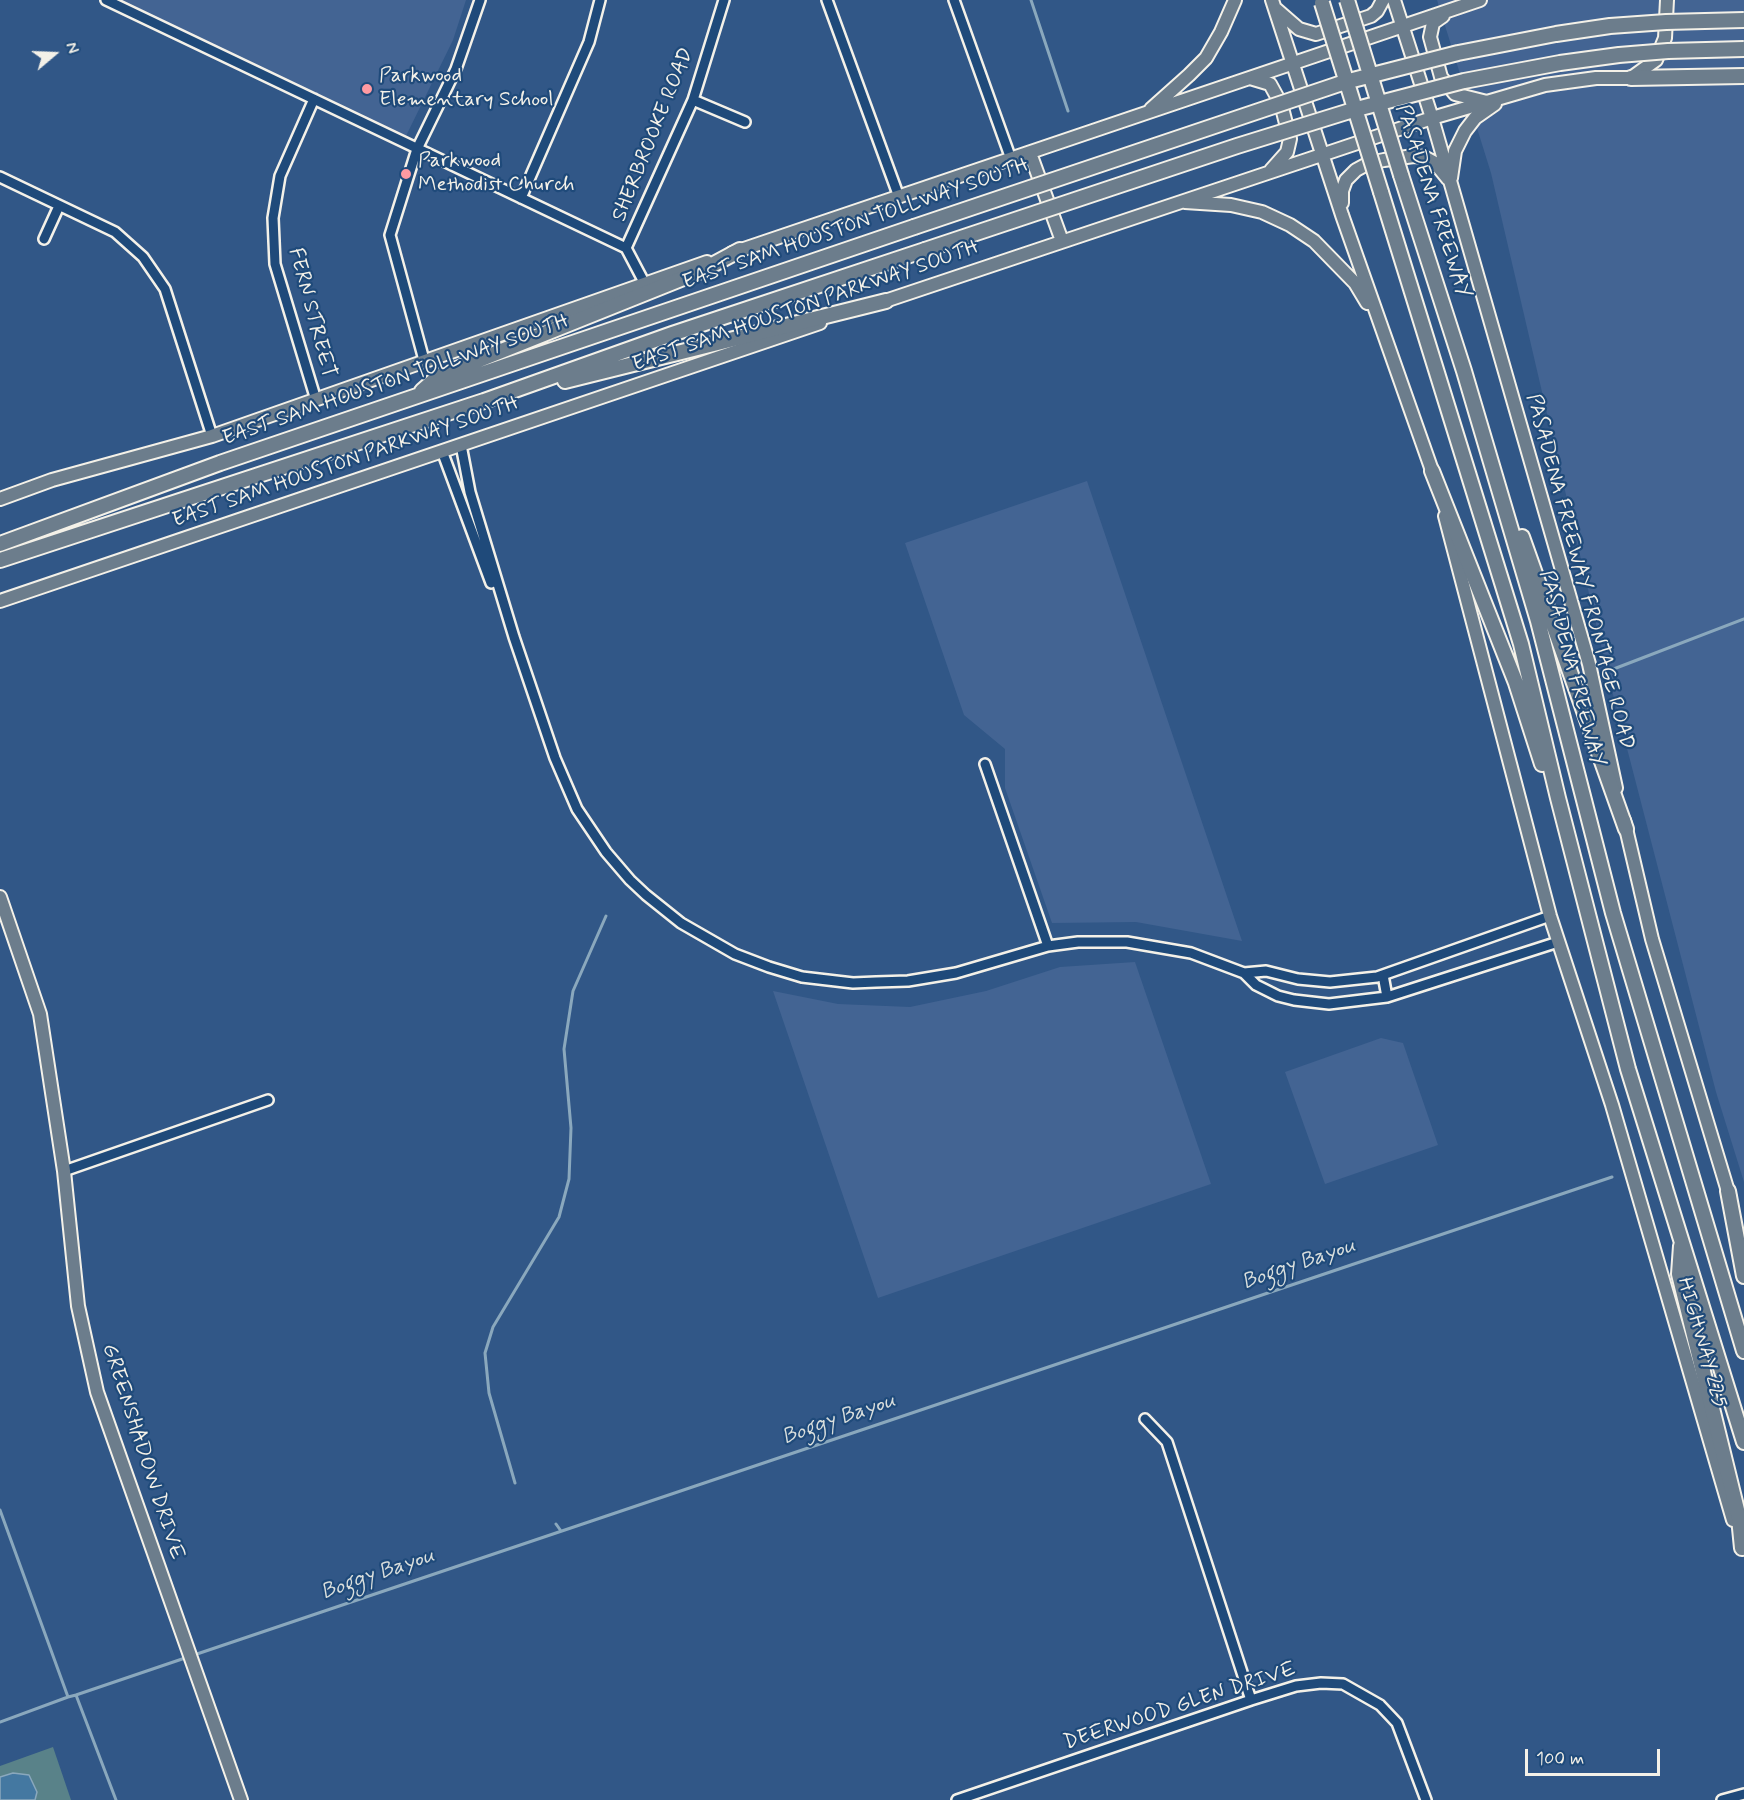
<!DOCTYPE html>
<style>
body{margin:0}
#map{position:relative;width:1744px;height:1800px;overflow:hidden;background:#315787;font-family:Mynerve,sans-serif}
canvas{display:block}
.north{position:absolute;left:24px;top:24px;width:60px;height:60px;-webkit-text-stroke:4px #1f4a7a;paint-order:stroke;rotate:71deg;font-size:16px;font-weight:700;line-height:24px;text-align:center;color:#f4f1e8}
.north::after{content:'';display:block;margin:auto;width:21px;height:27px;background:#f4f1e8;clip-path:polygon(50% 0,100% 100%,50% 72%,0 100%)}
.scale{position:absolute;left:1525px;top:1749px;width:135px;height:27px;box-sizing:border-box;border:3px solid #f4f1e8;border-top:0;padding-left:8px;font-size:18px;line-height:21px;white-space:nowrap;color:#f4f1e8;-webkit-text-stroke:4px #1f4a7a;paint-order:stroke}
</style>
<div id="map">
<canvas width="1744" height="1800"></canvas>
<div class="north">N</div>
<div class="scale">100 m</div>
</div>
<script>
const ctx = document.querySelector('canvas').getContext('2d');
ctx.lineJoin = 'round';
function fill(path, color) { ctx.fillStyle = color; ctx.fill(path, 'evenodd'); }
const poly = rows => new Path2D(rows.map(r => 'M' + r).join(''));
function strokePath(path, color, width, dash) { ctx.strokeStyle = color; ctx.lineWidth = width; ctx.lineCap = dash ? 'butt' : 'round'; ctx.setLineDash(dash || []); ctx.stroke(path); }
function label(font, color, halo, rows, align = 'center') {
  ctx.font = font + ' Mynerve,sans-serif'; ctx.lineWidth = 4.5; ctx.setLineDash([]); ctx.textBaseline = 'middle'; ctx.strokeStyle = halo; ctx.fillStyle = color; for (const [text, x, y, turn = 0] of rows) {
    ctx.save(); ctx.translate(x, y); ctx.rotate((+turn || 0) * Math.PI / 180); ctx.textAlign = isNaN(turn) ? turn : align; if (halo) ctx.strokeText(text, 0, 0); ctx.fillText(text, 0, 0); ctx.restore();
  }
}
fill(poly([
 [121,0,466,0,453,40,405,138],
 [1437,0,1744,0,1744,1182,1716,1092,1608,675,1491,173],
 [1087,481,1242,941,1136,922,1052,923,1005,788,1005,749,964,715,905,543],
 [1135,962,1211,1184,878,1298,773,991,838,1004,910,1007,986,991,1060,967],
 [1381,1038,1403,1043,1438,1145,1325,1184,1285,1072]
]), '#436493');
fill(poly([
 [53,1747,71,1800,0,1800,0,1766]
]), '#598289');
const water = poly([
 [13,1773,29,1775,37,1792,35,1800,0,1800,0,1777,13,1773]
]);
fill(water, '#4478a1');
strokePath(water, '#8aa8bd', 1.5);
strokePath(poly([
 [1031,0,1068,111],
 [1611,670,1744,619],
 [515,1483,489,1393,485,1353,493,1327,559,1217,569,1179,571,1128,564,1049,573,991,606,916],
 [0,1510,68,1697,76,1695,116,1800],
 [556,1524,561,1531],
 [194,1655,1612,1177],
 [76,1695,188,1657],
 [0,1722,68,1697]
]), '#8aa8bd', 3);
const minor = poly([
 [106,0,626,248,645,284],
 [827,0,899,197],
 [954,0,1011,159],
 [314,99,280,176,273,218,275,264,316,400],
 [693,100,745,122],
 [0,177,115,232,143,257,165,289,212,436],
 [521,198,589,42,600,0],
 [44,239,59,206],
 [626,248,693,100,724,0],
 [424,360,390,235,417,149,456,69,480,0],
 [461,445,470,492,514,637,555,758,577,809,606,852,630,880,646,895,681,923,735,954,769,967,802,977,853,983,876,982,908,981,956,973,1048,946,1078,942,1127,942,1191,953,1244,973,1256,985,1278,996,1294,1000,1329,1004,1387,997,1558,942],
 [442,451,491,583],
 [985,764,1048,946],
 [1244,973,1266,971,1298,979,1330,982,1377,977,1550,916],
 [1383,975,1387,997],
 [64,1171,268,1100],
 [1145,1419,1167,1442,1251,1700],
 [957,1800,1251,1700,1296,1686,1321,1683,1343,1684,1380,1705,1397,1723,1426,1800],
 [1722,1800,1744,1794]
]);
const major = poly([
 [1272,0,1342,215,1435,479],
 [1394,0,1432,118,1589,664,1616,788],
 [1276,9,1299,29,1316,34,1371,16,1377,11,1383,0],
 [1443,16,1433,23,1430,37,1441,77,1455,94,1487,102],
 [1250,78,1270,84,1281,104,1290,139,1287,152,1271,170],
 [1151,109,1189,75,1206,58,1221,32,1235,0],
 [1030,153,1062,241],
 [1451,178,1455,151,1465,131,1475,118,1495,104],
 [1185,202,1231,205,1262,212,1290,225,1314,241,1355,283,1367,303],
 [1342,203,1342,191,1346,180,1356,170,1369,163,1384,160,1414,156,1424,157,1435,163,1448,179],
 [732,253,1480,0],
 [879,303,1432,118,1545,85,1596,78,1631,78,1656,60,1665,38,1667,0],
 [0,499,52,480,212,436,707,262],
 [1445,516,1550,916,1612,1105,1733,1520],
 [0,601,820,323],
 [1624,820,1652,939,1730,1198],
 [0,897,40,1014,64,1171,78,1306,97,1392,241,1800]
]);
const highway = poly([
 [1631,78,1744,76],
 [1401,175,1464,371,1538,621,1613,913,1744,1351],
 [1381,192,1521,644,1558,798,1628,1069,1744,1442],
 [565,381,886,301],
 [422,391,439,376,701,271,740,250],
 [1432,471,1516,683,1542,764],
 [1522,537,1626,829],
 [0,544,220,463,914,227],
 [0,560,484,401,672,334,925,250],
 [1728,1191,1744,1276],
 [1681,1246,1679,1274,1739,1518,1742,1548]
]);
strokePath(minor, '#f4f1e8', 14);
strokePath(major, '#f4f1e8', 16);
strokePath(highway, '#f4f1e8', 18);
strokePath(minor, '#1f4a7a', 9);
strokePath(major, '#6c7d8c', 12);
strokePath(highway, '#6c7d8c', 14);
const highwayBridge = poly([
 [1347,0,1401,175],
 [1322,3,1381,192],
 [914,227,1345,82,1458,53,1556,34,1610,26,1666,22,1744,20],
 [925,250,1237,146,1353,110,1464,81,1560,63,1619,55,1668,51,1744,49]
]);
strokePath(highwayBridge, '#f4f1e8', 18, []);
strokePath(highwayBridge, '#6c7d8c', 14);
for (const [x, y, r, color] of [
 [367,89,6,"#ff9aa2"],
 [406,174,6,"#ff9aa2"]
]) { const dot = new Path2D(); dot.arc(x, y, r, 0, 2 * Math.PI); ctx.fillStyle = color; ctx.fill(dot); strokePath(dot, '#1f4a7a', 2); }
label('21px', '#f4f1e8', '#1f4a7a', [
 ["Parkwood",379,77],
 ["Elementary School",379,101],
 ["Parkwood",418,162],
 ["Methodist Church",418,186]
], 'left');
label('21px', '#f4f1e8', '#1f4a7a', [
 ["SHERBROOKE ROAD",654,135,-68],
 ["PASADENA FREEWAY",1432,202,72],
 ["EAST SAM HOUSTON TOLLWAY SOUTH",856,225,-19],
 ["EAST SAM HOUSTON PARKWAY SOUTH",806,307,-19],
 ["FERN STREET",311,313,75],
 ["EAST SAM HOUSTON TOLLWAY SOUTH",396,381,-19],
 ["EAST SAM HOUSTON PARKWAY SOUTH",346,463,-19],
 ["PASADENA FREEWAY FRONTAGE ROAD",1579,572,75],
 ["PASADENA FREEWAY",1571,669,75],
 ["HIGHWAY 225",1701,1343,74],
 ["GREENSHADOW DRIVE",142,1452,72],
 ["DEERWOOD GLEN DRIVE",1180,1707,-18]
]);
label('italic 22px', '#dadfdd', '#1f4a7a', [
 ["Boggy Bayou",1299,1265,-19],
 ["Boggy Bayou",839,1420,-19],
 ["Boggy Bayou",378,1575,-19]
]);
</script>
